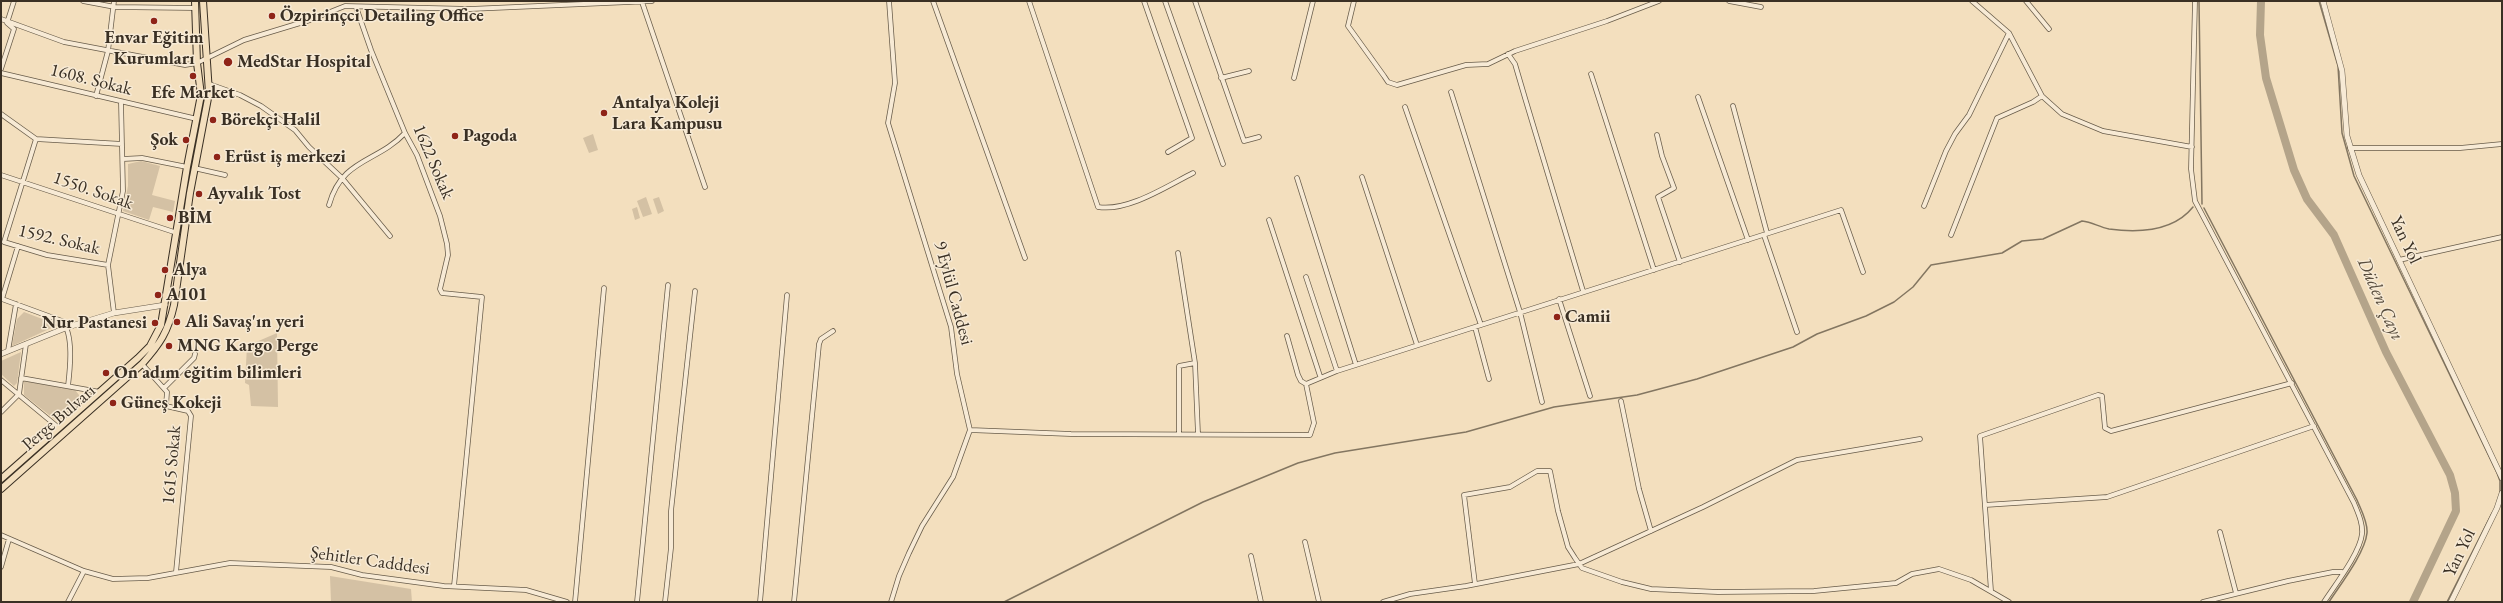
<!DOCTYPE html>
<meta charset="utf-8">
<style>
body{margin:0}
#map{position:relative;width:2503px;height:603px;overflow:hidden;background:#f3dfbe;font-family:"EB Garamond",serif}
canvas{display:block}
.frame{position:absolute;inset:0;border:2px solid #3a3024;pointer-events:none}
</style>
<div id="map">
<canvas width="2503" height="603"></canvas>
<div class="frame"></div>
</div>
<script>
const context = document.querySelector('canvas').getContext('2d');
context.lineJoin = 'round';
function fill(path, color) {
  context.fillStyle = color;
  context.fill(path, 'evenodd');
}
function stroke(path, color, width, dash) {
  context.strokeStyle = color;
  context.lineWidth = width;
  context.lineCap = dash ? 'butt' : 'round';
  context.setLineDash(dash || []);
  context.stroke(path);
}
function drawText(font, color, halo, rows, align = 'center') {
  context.font = font + ' "EB Garamond",serif';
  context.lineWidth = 3;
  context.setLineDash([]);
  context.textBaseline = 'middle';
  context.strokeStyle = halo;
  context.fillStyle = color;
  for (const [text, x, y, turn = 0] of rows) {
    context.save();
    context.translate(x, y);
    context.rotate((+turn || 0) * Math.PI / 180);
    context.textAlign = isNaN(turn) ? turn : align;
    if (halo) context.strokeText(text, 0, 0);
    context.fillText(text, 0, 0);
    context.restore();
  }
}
fill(new Path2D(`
 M593,134L598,150L589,153L583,138Z
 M141,161L160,166L152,195L175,201L173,212L153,207L149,220L123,211L128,186V164Z
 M646,197L652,214L643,217L637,201Z
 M659,197L664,211L658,214L653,199Z
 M637,207L640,218L635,220L632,209Z
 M24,312L58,325L12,346L17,319Z
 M277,333L278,407L251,406L249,385L245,383L247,346Z
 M21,352L17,383L14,386L1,374V361Z
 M24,381L75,390L83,400L58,422L24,395Z
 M330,576L411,589L412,602H331Z`), '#d4c1a4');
stroke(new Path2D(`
 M2199,1L2202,204
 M2319,1L2338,66L2342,133L2354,176L2497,473L2500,481V493
 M2204,208L2357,500C2361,510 2368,522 2367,533C2365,553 2340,585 2329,602
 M1004,602L1203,502L1298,463L1335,453L1466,432L1554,407L1637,395L1697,379L1793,347L1817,334L1866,316L1894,302L1913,287L1931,265L2002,253L2022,241L2043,239L2082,221C2092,222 2099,227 2109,229C2139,233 2173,232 2193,207
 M2447,602L2492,513`), '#837661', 1.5);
stroke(new Path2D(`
 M2261,1L2260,35L2266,78L2294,170L2307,199L2334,235L2386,352L2450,475L2455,493L2456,511L2413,602`), '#b4a48a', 8);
const minor = new Path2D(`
 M83,1L115,7L195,8
 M889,1L895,83L888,123L951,327L957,374L970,430L953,477L922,526L909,553L899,576L891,602
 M933,1L1025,258
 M1029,1L1098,207C1128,212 1167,186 1193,173
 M1144,1L1192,138L1168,152
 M1165,1L1223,164
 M1195,1L1244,141L1259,137
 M1354,1L1348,26L1384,76L1388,82L1397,85L1466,65L1488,64L1515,51L1607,21L1659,1
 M1729,1L1761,7
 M1972,1L2009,33L2042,96L2062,114L2103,131L2192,147
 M2026,1L2049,29
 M2195,1L2191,169L2195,201L2354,503C2358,513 2363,523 2362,534C2360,553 2335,585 2324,602
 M642,2L705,187
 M356,7L371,50L405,133L417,155L440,216L447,244L448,255L440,289L442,293L482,297L454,586
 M1,19L64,42L185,65L197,63L244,40L310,20L345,6L470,9L652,1
 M1508,54L1515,64L1525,98L1583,291
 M1,69L14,29L7,23L14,1
 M1,73L197,119
 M1591,74L1654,270
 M1221,78L1249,71
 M1294,78L1313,1
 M209,84L240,95L261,106L295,130L309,147L342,178L390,236
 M1451,92L1520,312L1542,402
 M96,96L108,51L114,1
 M1698,97L1748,240
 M1733,106L1767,233
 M1405,107L1481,325
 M1,114L36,139
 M1657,135L1662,156L1674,188L1658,197L1680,262
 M36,139L4,242L47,255L108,265
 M36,139L122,144
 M2350,148H2460L2502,144
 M123,159L142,158L187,167
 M194,168L225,175
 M1,175L177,233
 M1362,177L1417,345
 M1297,178L1356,365
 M329,205C342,158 377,163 405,133
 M1924,206L1946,151L1955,134L1969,115L2009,33
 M1269,220L1320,376
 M1764,235L1797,332
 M1951,235L1997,118L2033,102L2042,96
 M18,246L2,299L62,321C74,334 70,369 68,386
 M1178,253L1195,363L1198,434
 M2399,260L2502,237
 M1306,277L1337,371
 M1559,299L1590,396
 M114,313L108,265L123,191L121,102
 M1475,327L1489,379
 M8,351L16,304
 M142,364L167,392L166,406L188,411L191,416L176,572
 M21,378L100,392
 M1,380L59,428
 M1306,384L1337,371L1841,210L1863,272
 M164,388L194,358L195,354
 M1621,401L1639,489L1651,531
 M1,412L19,394L26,344
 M970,430L1071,434L1310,435L1314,423L1306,384L1301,381L1298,375L1287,336
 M1179,434V366L1195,363
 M1985,505L2107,497L2314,426
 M2220,532L2236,593
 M1,535L84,571L113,579L148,578L230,563L331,567L362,575L444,586L526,590L567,602
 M1305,542L1319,602
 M1251,556L1261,602
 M1,567L9,539
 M1475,584L1464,495L1510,487L1537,471H1550L1558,511L1568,547L1575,558L1582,568L1622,582L1651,589L1718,592L1814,591L1896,583L1912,574L1939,569L1971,580L2009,602
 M1991,591L1980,436L2098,395L2102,396L2105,428L2111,431L2292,383
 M68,602L84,571
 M575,602L604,288
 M637,602L668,285
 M665,602L671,548V511L695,291
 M760,602L787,295
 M794,602L819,344L821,339L833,331
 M1383,602L1410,594L1466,586L1579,564L1703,507L1797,460L1920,439
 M2203,602L2288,581L2333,572H2342`);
const tertiary = new Path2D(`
 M2323,1L2342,71L2347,136L2359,175L2502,478
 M1,354L68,327L114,313L165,305
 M2451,602L2497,508L2502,493`);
const primary = new Path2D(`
 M1,479L138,358L150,346L161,325L187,167L201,95L197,63L195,1
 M1,489L142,364C160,344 168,332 174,305L190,193L209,93L203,1`);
stroke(minor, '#685c4a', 5.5);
stroke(tertiary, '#685c4a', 6);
stroke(primary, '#3a3024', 8);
stroke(minor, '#f7ead5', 4);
stroke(tertiary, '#f7ead5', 5);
stroke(primary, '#f3dfbe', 6);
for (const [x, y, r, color] of [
 [272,16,4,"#8f2418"],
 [154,21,4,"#8f2418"],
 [228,62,5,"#8f2418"],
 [193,76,4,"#8f2418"],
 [604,113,4,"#8f2418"],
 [213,120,4,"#8f2418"],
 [455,136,4,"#8f2418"],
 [186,140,4,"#8f2418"],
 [217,157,4,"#8f2418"],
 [199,194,4,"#8f2418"],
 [170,218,4,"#8f2418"],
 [165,270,4,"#8f2418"],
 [158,295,4,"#8f2418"],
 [1557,317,4,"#8f2418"],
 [177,322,4,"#8f2418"],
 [155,323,4,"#8f2418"],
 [169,346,4,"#8f2418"],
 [106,373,4,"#8f2418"],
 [113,403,4,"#8f2418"]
]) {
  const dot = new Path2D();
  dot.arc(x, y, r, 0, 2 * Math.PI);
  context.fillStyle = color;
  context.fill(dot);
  stroke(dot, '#f7ead5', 1.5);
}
drawText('bold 18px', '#3a3024', '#f7ead5', [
 ["Özpirinçci Detailing Office",280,16],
 ["Envar Eğitim",154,38,"center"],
 ["Kurumları",154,59,"center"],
 ["MedStar Hospital",237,62],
 ["Efe Market",193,93,"center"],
 ["Antalya Koleji",612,103],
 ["Lara Kampusu",612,124],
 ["Börekçi Halil",221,120],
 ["Pagoda",463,136],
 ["Şok",178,140,"right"],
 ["Erüst iş merkezi",225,157],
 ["Ayvalık Tost",207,194],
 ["BİM",178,218],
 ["Alya",173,270],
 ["A101",166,295],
 ["Camii",1565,317],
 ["Ali Savaş'ın yeri",185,322],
 ["Nur Pastanesi",147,323,"right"],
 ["MNG Kargo Perge",177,346],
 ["On adım eğitim bilimleri",114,373],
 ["Güneş Kokeji",121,403]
], 'left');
drawText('18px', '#3a3024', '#f7ead5', [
 ["1608. Sokak",91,80,14],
 ["1622 Sokak",433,162,67],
 ["1550. Sokak",93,191,19],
 ["1592. Sokak",59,240,13],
 ["Yan Yol",2405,240,65],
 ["9 Eylül Caddesi",953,293,75],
 ["Perge Bulvarı",59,418,-41],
 ["1615 Sokak",172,465,-85],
 ["Yan Yol",2460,553,-64],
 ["Şehitler Cadddesi",370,561,8]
]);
drawText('italic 19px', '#584d3e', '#f7ead5', [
 ["Düden Çayı",2380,299,66]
]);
</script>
